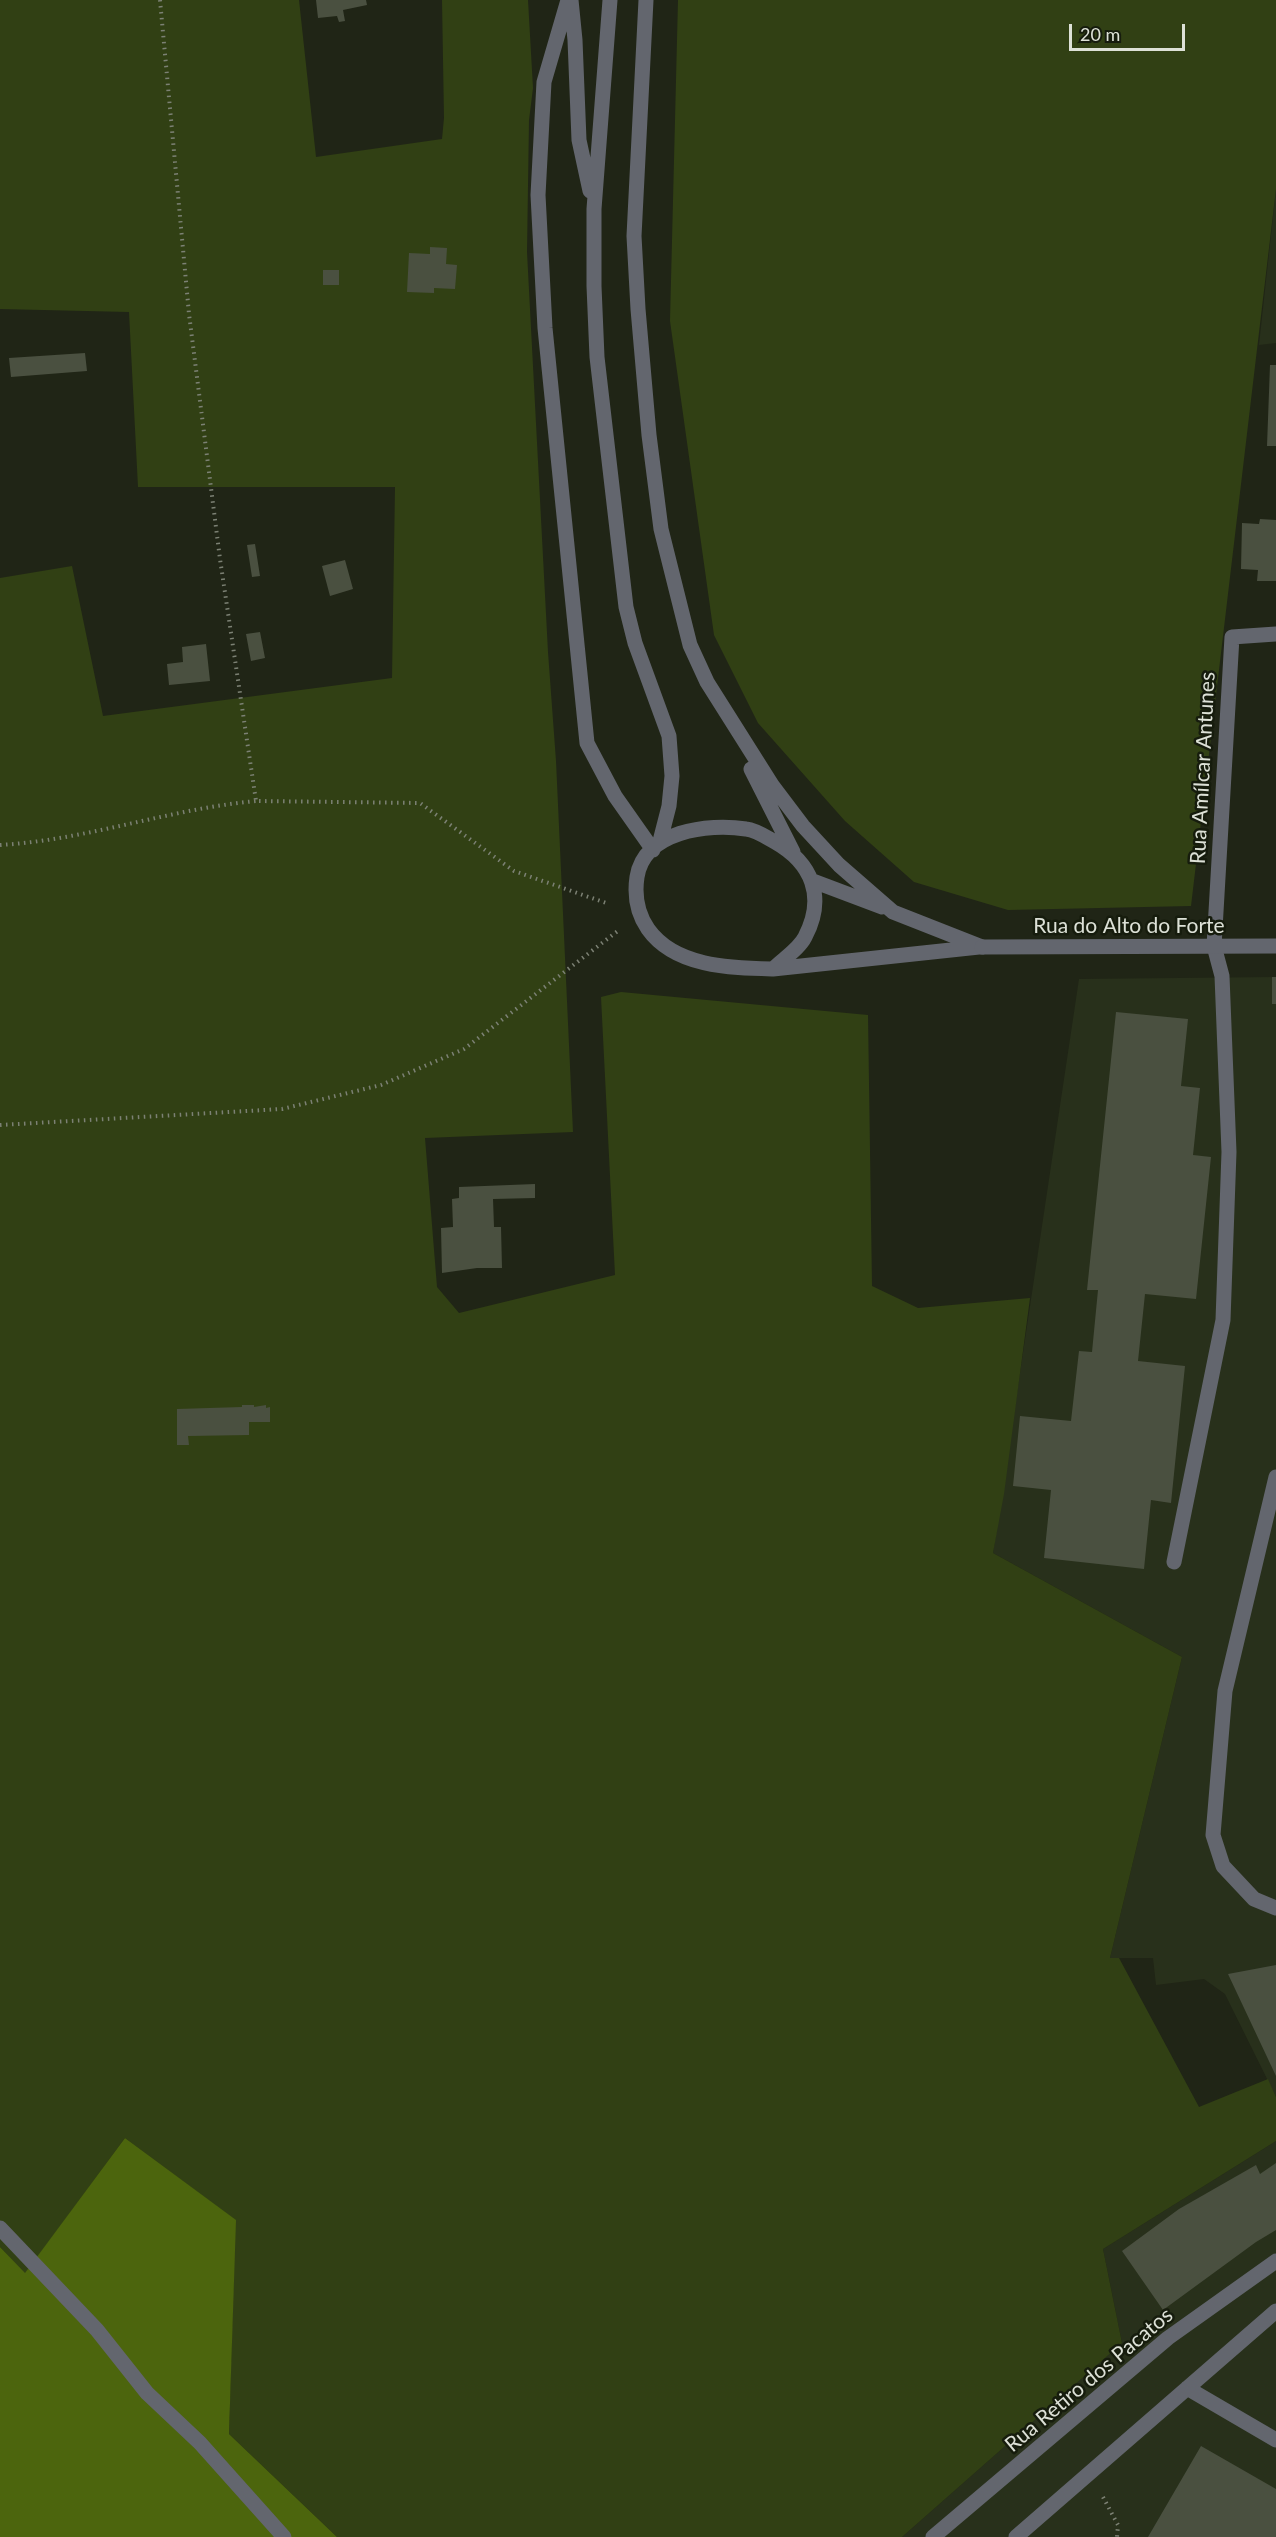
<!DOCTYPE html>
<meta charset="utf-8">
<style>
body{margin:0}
#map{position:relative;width:1276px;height:2537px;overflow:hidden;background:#202516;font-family:Lato,sans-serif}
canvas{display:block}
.scale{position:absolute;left:1069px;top:24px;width:116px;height:27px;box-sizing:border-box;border:3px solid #dde1d7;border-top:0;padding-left:8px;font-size:18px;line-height:21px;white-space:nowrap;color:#dde1d7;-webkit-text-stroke:4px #161c0d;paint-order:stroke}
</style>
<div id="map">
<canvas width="1276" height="2537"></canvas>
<div class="scale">20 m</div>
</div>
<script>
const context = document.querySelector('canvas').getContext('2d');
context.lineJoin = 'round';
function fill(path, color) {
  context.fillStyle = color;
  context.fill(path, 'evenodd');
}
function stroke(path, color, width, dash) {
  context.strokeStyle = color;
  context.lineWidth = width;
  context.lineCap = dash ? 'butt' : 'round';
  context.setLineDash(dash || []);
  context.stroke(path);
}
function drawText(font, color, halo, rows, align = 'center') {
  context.font = font + ' Lato,sans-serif';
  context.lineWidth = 5;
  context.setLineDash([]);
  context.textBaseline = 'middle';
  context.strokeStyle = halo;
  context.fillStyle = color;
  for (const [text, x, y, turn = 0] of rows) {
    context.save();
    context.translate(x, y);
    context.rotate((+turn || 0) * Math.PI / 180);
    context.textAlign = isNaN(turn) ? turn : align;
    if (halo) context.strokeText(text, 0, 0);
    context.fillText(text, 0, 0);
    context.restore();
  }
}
fill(new Path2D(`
 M1276,189V343L1259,345Z
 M1276,977V2097L1225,1994L1204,1979L1156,1985L1153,1958H1110L1182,1657L993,1553L1079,979Z
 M1276,2141V2537H902L1122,2343L1103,2249Z`), '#28301b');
fill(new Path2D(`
 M0,0H299L316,157L442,139L444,118L442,0H528L533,88L529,120L527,252L548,652L556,761L573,1132L425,1138L437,1287L459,1313L615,1275L601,997L621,992L868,1015L872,1286L918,1308L1030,1298L1004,1494L993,1553L1182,1657L1110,1958H1119L1199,2107L1268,2079L1276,2097V2141L1103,2249L1122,2343L902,2537H337L229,2434L235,2220L125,2138L25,2274L0,2247V578L72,566L103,716L392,678L395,487H138L129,312L0,309Z
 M678,0H1276V189L1191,906L1008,910L914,882L845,821L758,723L714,635L670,321Z`), '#314014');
fill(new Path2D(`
 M125,2138L236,2220L229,2434L337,2537H0V2247L25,2273Z`), '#4c650d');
fill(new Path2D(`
 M316,0H366L367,5L343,10L345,21L339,22L337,16L318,18Z
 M430,247L447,248L446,264L457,265L455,289L434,288V293L407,292L409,253L430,254Z
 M323,270H339V285H323Z
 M85,353L87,371L11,377L9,358Z
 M1270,365H1276V446H1267Z
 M1260,519L1276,520V581H1257L1258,570L1241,569L1242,523L1259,524Z
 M255,544L260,576L252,577L247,545Z
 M345,560L353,589L330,596L322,566Z
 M260,632L265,658L251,661L246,634Z
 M206,644L210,681L169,685L167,664L183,662L182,647Z
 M1272,977H1276V1004H1272Z
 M1116,1012L1188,1019L1181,1086L1200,1088L1193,1155L1211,1157L1196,1299L1145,1294L1138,1361L1185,1366L1171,1503L1151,1500L1144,1569L1044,1558L1051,1490L1013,1486L1020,1416L1071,1421L1079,1351L1092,1352L1098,1290H1087Z
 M535,1184V1198L493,1199L494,1227H501L502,1268H477L442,1273L441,1228L453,1227L452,1199L459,1198V1187Z
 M242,1405H254V1407L266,1405V1408L270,1407V1422H249V1435L188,1436L189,1445H177V1409L242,1407Z
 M1276,1965V2076L1228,1974Z
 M1276,2163V2230L1256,2242L1163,2310L1122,2251L1179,2209L1256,2165L1260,2174Z
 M1201,2446L1276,2489V2537H1148Z`), '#4a5040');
stroke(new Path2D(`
 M160,0L189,314L220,559L256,801L420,803L514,871L609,904
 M0,845C87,840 169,809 256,801
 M0,1125L282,1109L381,1085L464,1049L619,930
 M1103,2497L1118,2525L1117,2537`), '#7c8174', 4, [1.5, 4.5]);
stroke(new Path2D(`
 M568,0L544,82L538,195L545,328L587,743L615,796L653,850
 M571,0L575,40L579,140L590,191
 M610,0L594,209V286L597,357L626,607L635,643L669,736L672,776L669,806L660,841
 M646,0L634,236L638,309L649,435L661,529L690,645L707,682L772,785L803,826L839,865L893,912L982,947
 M751,769L793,852
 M813,881L882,907
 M773,969C783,959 799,949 805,937C826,897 812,863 775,842C766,837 756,830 746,829C708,823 644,831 637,877C634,897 637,913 648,929C675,967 730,968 773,969L979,947
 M1276,1477L1225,1691L1213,1835L1223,1866L1254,1899L1276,1908
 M1174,1562L1223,1320L1229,1152L1222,976L1214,946
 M1187,2388L1276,2440
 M1016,2537L1276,2311`), '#63666e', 15);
stroke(new Path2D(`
 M1214,946L1232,637L1276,634
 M982,947L1276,946
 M0,2228L97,2330L147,2393L200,2443L284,2537
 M933,2537L1168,2338L1276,2261`), '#63666e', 15);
drawText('21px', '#dde1d7', '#161c0d', [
 ["Rua Amílcar Antunes",1203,768,-87],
 ["Rua do Alto do Forte",1129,926],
 ["Rua Retiro dos Pacatos",1089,2380,-40]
]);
</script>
